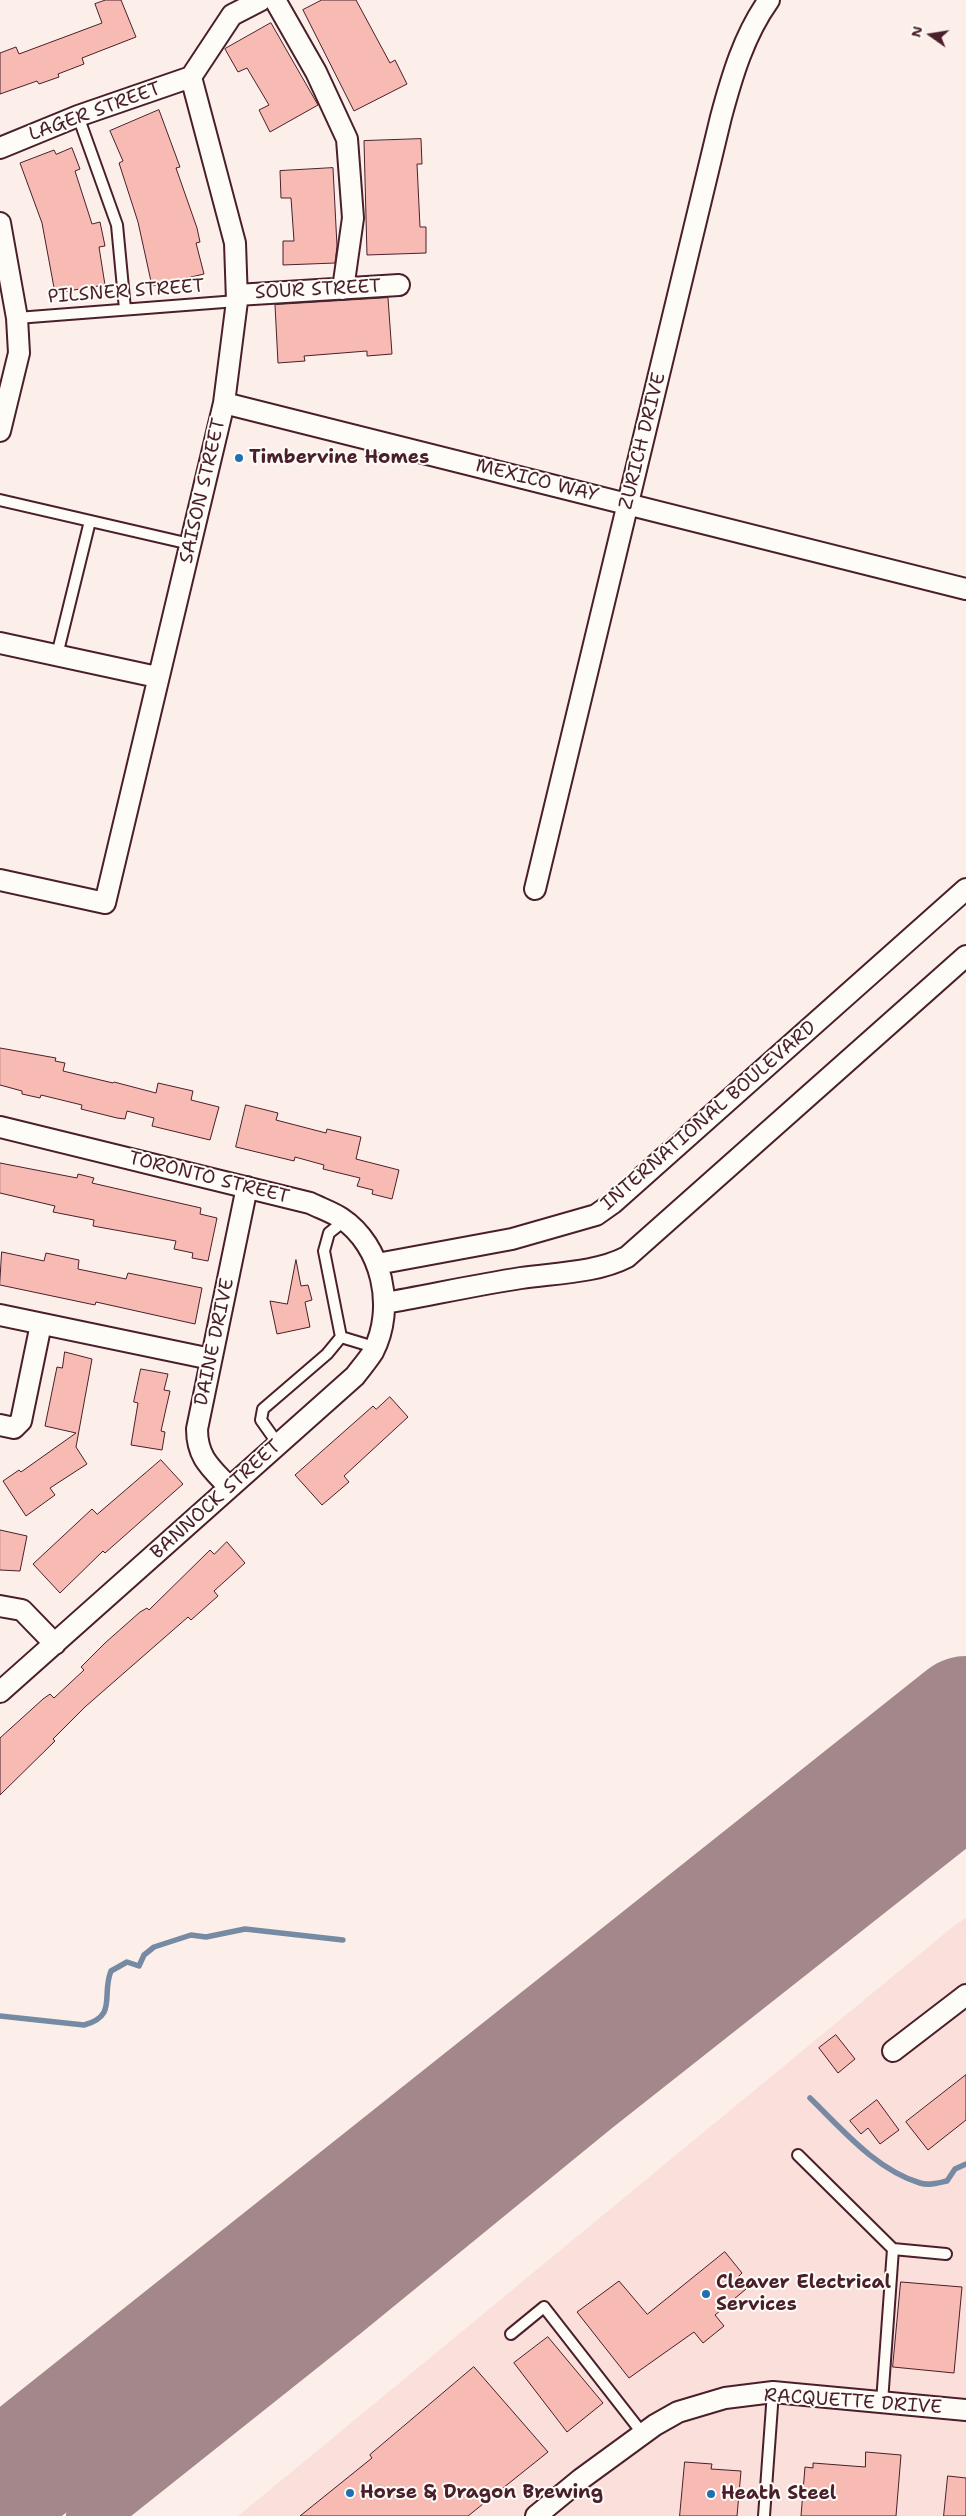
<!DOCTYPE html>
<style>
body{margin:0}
#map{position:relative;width:966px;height:2516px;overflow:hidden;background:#fcefea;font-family:"Shantell Sans",sans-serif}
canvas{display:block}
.north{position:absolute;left:906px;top:10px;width:50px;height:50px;-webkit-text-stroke:4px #fdfcf7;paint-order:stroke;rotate:283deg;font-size:14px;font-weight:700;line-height:20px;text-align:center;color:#4a1f2b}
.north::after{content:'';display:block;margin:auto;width:18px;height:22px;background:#4a1f2b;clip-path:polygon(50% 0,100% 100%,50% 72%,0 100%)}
</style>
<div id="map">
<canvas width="966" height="2516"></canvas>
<div class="north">N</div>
</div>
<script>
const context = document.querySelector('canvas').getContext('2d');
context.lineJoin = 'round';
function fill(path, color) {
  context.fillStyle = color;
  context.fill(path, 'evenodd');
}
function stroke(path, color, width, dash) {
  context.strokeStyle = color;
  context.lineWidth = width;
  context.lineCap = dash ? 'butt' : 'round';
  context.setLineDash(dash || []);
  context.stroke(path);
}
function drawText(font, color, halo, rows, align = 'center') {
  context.font = font + ' "Shantell Sans",sans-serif';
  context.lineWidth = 4;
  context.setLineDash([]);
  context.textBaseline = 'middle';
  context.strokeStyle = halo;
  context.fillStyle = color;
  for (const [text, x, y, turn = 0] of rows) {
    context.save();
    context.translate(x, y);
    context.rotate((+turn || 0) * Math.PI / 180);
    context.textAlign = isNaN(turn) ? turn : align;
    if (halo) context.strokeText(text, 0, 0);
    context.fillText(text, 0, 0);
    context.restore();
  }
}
fill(new Path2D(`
 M966,1918V2516H238L955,1925Z`), '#fadfda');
stroke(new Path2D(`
 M0,2016L84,2025C118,2016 101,1995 111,1971L127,1962L139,1966L144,1955L154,1947L191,1935L206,1937L245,1929L343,1940
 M810,2098C842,2129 875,2169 920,2183C929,2186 938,2183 947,2181L955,2169L966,2164`), '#778aa4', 5.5);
stroke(new Path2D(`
 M91,2516L345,2314L596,2109L966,1817`), '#a3878a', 50);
stroke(new Path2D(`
 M0,2486L966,1718`), '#a3878a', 124);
const building = new Path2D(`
 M106,0H121L136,37L82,58L84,64L58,74L59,77L39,84L37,81L0,94V53L16,47L19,54L102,23L95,4Z
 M322,0H356L390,63L395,60L407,84L354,111L303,10Z
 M271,23L318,105L270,132L259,110L269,105L247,68L238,72L225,49Z
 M159,110L180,167L176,168L197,228L200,242L196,243L204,274L152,286L138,222L119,163L123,161L110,131Z
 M421,139L422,164H417L420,227H426V253L367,255L364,141Z
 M72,148L80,169L75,171L92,224L100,222L105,246L99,247L105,285L55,293L42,223L20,163L54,150L56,154Z
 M333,168L337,246L335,263L283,265V241H294L291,198H281L280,171Z
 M388,298L392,354L367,356V351L304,356L305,361L278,363L275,305Z
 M0,1048L56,1058L55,1061L65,1063L63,1071L113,1083L114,1082L156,1093L158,1083L193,1091L191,1100L219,1107L210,1140L152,1126L154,1118L127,1111L125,1119L117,1118L81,1109L82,1105L41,1095L40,1098L22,1094V1091L0,1085Z
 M246,1105L278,1113L276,1120L326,1133L327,1129L361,1137L356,1159L399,1170L392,1199L372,1194L373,1190L357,1186L360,1178L323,1169L324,1165L295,1157L294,1161L236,1147Z
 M0,1163L77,1178L78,1174L94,1178L92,1183L201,1208L200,1214L217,1218L208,1261L192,1258L193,1253L174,1249L176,1241L93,1226L94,1220L53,1212L55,1206L0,1193Z
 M2,1252L44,1261L46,1253L79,1260L78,1269L126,1279L128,1273L202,1288L195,1324L96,1302L95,1305L0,1285Z
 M296,1260L301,1286L308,1285L312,1300L305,1302L310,1327L277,1334L270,1301L287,1304Z
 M65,1352L92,1359L76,1447L87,1464L50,1488L55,1495L26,1516L3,1481L19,1470L21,1472L76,1433L45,1426L57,1367L62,1368Z
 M141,1369L168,1374L164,1390L170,1391L161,1431L165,1432L162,1450L131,1445L138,1403L134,1402Z
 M390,1397L408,1417L344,1476L349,1482L322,1505L295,1475L373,1406L376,1409Z
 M161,1460L183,1484L105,1553L103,1551L60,1593L33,1564L92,1509L97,1514Z
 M0,1530L27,1536L20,1571L0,1570Z
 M227,1542L245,1563L214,1591L218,1596L191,1620L188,1617L85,1707L53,1739L55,1741L0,1795V1738L43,1699L50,1694L54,1698L84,1670L81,1667L105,1643L140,1612L147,1608L149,1610L210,1550L214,1554Z
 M836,2035L855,2059L838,2073L819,2048Z
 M966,2075V2120L928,2150L906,2122Z
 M877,2100L899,2130L880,2144L868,2128L861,2134L850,2121Z
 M725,2252L742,2273L736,2279L746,2289L715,2315L724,2326L703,2343L694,2332L629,2378L577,2312L619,2281L647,2314Z
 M901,2282L962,2287L954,2373L893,2367Z
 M548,2337L603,2403L567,2432L514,2363Z
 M474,2367L548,2452L468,2516H300L372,2458L370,2455Z
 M866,2452L901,2455L896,2516H801L805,2467L813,2468V2463L865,2467Z
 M685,2462L712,2464L711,2469L741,2471L737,2516H680Z
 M948,2476L966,2478V2516H944Z`);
fill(building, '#f7bbb4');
stroke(building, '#4a1f2b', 1);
const lane = new Path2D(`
 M78,116L117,225L125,309
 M17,318L237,301
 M0,500L190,544
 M57,655L90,521
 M341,1337L374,1347
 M278,1444L261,1420L263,1409L327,1354L341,1337L324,1251L329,1233L344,1221
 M798,2155L893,2249L882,2402
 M893,2249L946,2254
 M511,2334L544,2307L643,2434
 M764,2516L773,2392`);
const street = new Path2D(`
 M275,0L316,72L347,139L353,218L343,289
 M191,77L232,15L261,0
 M0,148L78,116L191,77
 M0,223L17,318L19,353L0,431
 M237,295L399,285
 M224,403L966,589
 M0,643L157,677
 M0,880L105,903L224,403L237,301L235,243L191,77
 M535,889L721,117C732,76 744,35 769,0
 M0,1127L310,1203C320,1208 332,1212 341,1218C382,1245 396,1308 373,1352C368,1360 361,1368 355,1376L0,1692
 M377,1264L512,1239L596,1215L613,1203L966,889
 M385,1303C430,1295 476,1285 521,1278C555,1273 596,1273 627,1257L966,956
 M0,1315L211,1359
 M0,1425L14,1428L21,1421L41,1324
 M229,1487C210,1467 197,1457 197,1429L247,1187
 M0,1606L22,1610L55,1644
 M893,2051L966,1995
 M536,2516L581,2479L655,2425L678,2412L725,2398L773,2392L966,2410`);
stroke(lane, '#4a1f2b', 14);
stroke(street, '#4a1f2b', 24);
stroke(lane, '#fdfcf7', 10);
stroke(street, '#fdfcf7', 20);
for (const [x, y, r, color] of [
 [239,458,5,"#1f6fb2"],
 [706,2294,5,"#1f6fb2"],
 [350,2493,5,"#1f6fb2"],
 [711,2494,5,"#1f6fb2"]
]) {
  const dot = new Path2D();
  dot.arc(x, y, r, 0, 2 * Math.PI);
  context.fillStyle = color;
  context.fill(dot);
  stroke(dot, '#fdfcf7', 2);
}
drawText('19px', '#4a1f2b', '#fdfcf7', [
 ["LAGER STREET",95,112,-20],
 ["SOUR STREET",318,290,-3],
 ["PILSNER STREET",126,292,-4],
 ["ZURICH DRIVE",643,441,-76],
 ["MEXICO WAY",537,481,14],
 ["SAISON STREET",203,491,-77],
 ["INTERNATIONAL BOULEVARD",709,1116,-41],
 ["TORONTO STREET",209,1178,14],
 ["DAINE DRIVE",215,1342,-78],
 ["BANNOCK STREET",216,1500,-42],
 ["RACQUETTE DRIVE",853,2402,4]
]);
drawText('bold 19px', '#4a1f2b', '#fdfcf7', [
 ["Timbervine Homes",249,458],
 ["Cleaver Electrical",716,2283],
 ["Services",716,2305],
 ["Horse & Dragon Brewing",360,2493],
 ["Heath Steel",721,2494]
], 'left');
</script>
